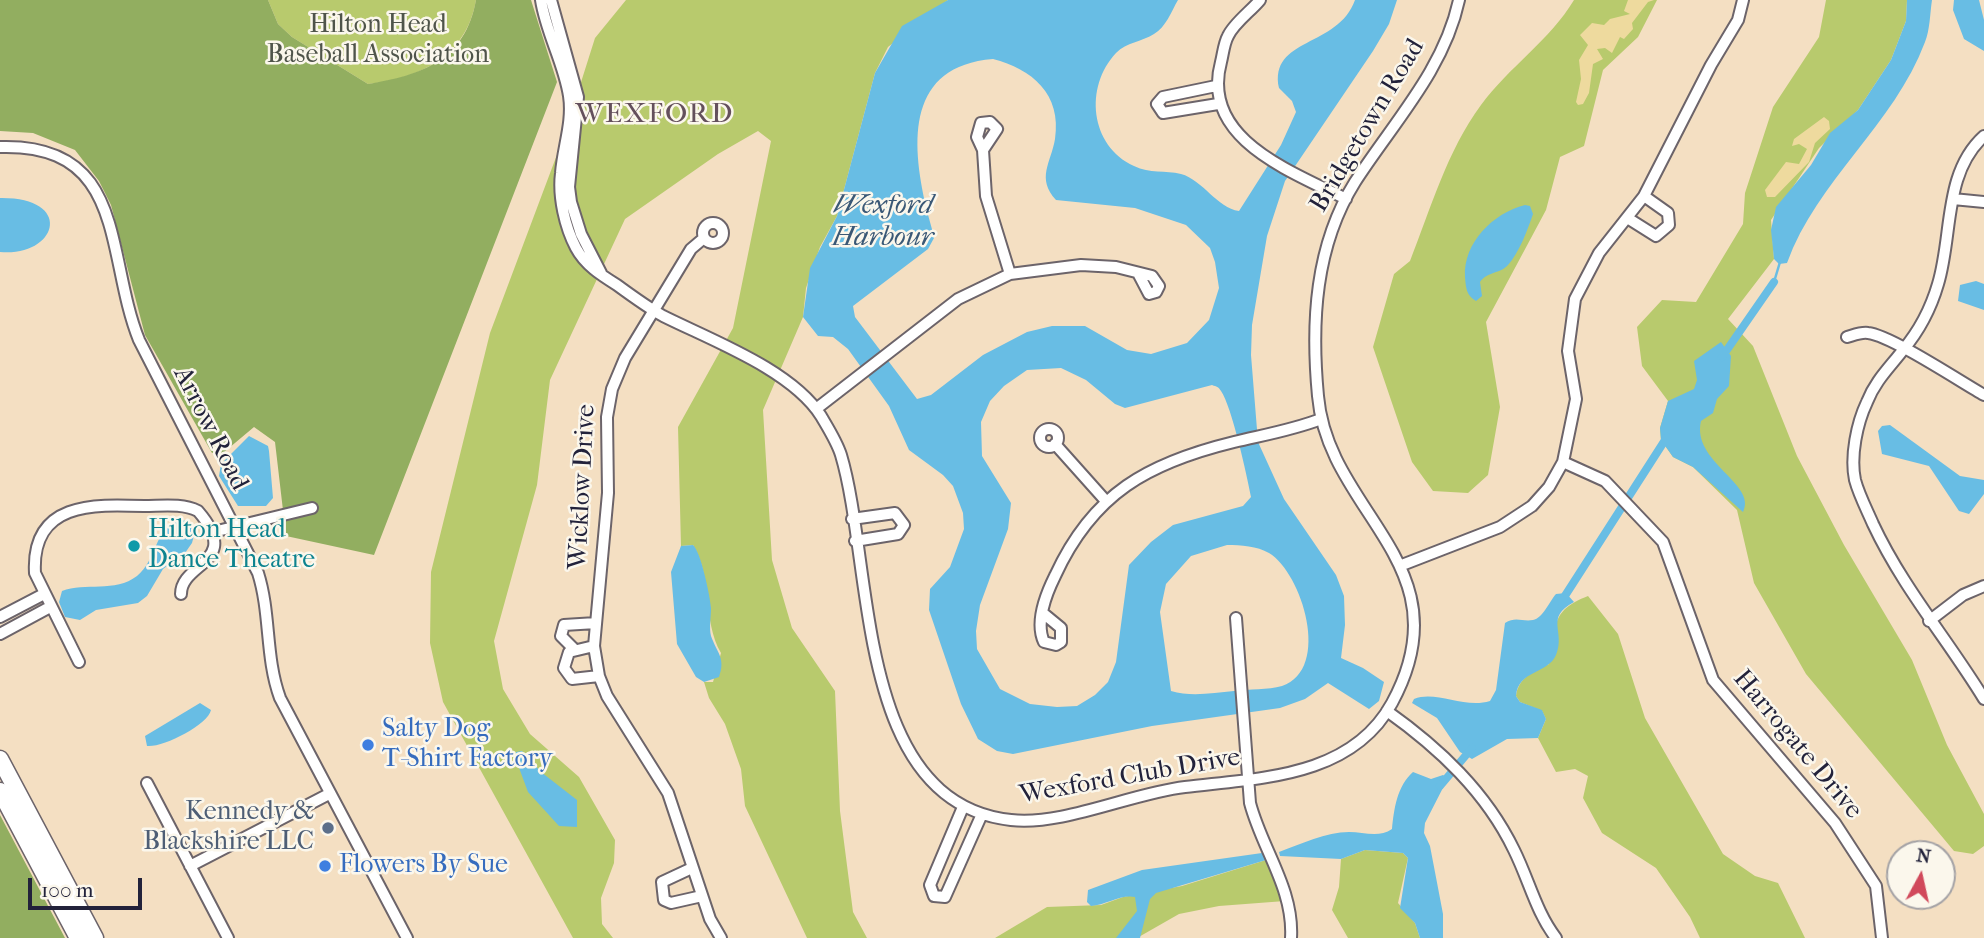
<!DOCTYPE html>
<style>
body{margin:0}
#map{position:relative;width:1984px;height:938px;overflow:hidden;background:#f4dfc2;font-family:"IM FELL French Canon",serif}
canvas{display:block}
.north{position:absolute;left:1886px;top:840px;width:70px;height:70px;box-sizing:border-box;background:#fbf7ec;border:2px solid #a4a2a5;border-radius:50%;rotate:8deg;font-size:19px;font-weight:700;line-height:28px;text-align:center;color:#22223b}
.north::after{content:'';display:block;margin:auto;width:24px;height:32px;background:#d1495b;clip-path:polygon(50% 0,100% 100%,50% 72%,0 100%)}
.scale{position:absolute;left:28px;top:878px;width:114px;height:32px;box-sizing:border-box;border:4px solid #22223b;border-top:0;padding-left:9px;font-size:21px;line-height:24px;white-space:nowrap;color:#22223b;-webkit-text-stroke:5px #fbf7ec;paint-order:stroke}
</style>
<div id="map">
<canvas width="1984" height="938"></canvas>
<div class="north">N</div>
<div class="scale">100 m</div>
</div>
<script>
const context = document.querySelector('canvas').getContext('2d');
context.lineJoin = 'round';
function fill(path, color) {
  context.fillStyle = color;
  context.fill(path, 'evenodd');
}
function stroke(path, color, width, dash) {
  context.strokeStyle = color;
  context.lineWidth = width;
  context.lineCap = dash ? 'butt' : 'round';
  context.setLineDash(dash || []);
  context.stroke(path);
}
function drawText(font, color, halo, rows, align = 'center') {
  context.font = font + ' "IM FELL French Canon",serif';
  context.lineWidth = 5;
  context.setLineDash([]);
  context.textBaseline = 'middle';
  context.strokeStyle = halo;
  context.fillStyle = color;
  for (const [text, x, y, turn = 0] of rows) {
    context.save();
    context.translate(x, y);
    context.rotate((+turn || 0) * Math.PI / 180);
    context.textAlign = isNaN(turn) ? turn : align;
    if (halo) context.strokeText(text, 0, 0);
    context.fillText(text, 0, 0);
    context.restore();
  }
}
fill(new Path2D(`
 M268,0H476C466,57 420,78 368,84L292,37L278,24Z
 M626,0H948L888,47L875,73L837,216L820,247L806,288L803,317L763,410L772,560L792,628L835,691L840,811L853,912L867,938H807L745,806L741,769L725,724L709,698L704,682H713L721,653C702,620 713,578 693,545L681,546L678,427L733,328L771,141L758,131L718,154L625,219L550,380L537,485L494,641L503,689L530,734L579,777L615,840L614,863L601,898L602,924L613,938H573L443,702L430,643L431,572L490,333L564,136L595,38Z
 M1574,0H1657L1638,37L1603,70L1584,146L1560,157L1546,210L1486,322L1500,407L1488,475L1468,493L1433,491L1412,462L1373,347L1394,274L1410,261C1431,208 1447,151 1481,105C1509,67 1550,40 1574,0Z
 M1826,0H1907L1906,21L1891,60L1858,110L1819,148L1771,220L1774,259L1728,319L1753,346L1797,456L1844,545L1912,660L1947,745L1984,814V846L1973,854L1954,851L1806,674L1754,583L1737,510L1693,467L1673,457L1661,440L1660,428L1668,401L1642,366L1637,327L1662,300L1696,302L1743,224L1745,193L1773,107L1819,37Z
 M1588,596L1618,634L1645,718L1723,854L1755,876L1778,883L1805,938H1700L1690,917L1656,868L1602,833L1583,798L1588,776L1575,769L1556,772L1538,738L1546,719L1542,711L1520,702L1516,696C1518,678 1534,670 1549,664C1557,627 1549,611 1588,596Z
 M1365,850L1403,853L1408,858L1398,903L1415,923L1420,938H1348L1332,910L1339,887L1341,859Z
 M1266,860L1285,901L1219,906L1179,914L1137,938H995L1047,907L1101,905L1123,897L1182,886Z`), '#b8ca6d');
fill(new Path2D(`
 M0,0H268L278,24L292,37L368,84C421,75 465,61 476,0H531L557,82L374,555L286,536L275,442L254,427L223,453H212L145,335L111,205L99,181L75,150L33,133L0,131Z
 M0,815L65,938H0Z`), '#92ae60');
fill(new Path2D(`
 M1628,0H1654L1648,2L1632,23L1633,29L1624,39L1620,37L1612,53L1605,48L1597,49L1603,59L1593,64L1589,93L1583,104L1578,105L1576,102L1581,79L1579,60L1588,45L1580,35L1592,23L1604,25L1610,19L1630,14L1624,11Z
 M1824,117L1829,121L1830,129L1815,143L1809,162L1775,197H1767L1765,190L1786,162L1799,164L1807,149L1799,144L1792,146L1794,139Z`), '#eeda9e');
fill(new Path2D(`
 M948,0H1178C1171,12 1166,27 1154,34C1141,42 1127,42 1116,53C1084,87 1090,146 1134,166C1150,174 1165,170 1181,174C1203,180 1217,208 1239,211L1281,145L1296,112L1292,101L1279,88C1269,37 1338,48 1355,0H1397L1389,24L1373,51L1285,181L1267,236L1252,325L1251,355L1258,442L1284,499L1336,575L1344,596L1345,625L1341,658L1363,668L1384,682L1379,701L1369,709L1328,683L1305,699L1280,708L1152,726L1013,754L997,751L978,739L961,704L929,610L930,589L950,567L964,529L963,513L953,486L943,475L909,450L889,406L848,349L833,337L818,336L803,317L810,268L837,216L875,73L902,26ZM993,59C1032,69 1062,94 1055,139C1051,163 1036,178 1056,200L1135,208L1186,225L1210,248L1215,262L1219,288L1209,320L1187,343L1151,354L1127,350L1085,326H1052L1027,332L983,355L931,395L917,399L855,317L853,306L928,249L934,238C932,227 928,217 926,206C911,141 907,66 993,59ZM1061,368L1086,380L1115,404L1125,408L1212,385C1217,387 1218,386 1221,391C1232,407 1247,476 1251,497L1243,506L1173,525L1151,542L1129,565L1116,662L1108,682L1095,695L1077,706L1057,707L1030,704L1000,689L977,649L976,631L980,605L1008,529L1011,503L982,456L981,422L990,401L1004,386L1027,370ZM1227,545C1241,545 1257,546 1269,553C1302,573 1332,669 1282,686C1268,690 1249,689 1234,691C1213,693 1191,697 1171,691L1160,612L1166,584L1191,556Z
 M1907,0H1932C1930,13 1930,30 1925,42C1894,125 1817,180 1787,263L1779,264L1774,259L1771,230L1776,207L1811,165L1830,133L1858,110L1891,60L1906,21Z
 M1954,0H1979L1984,20V51L1964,39L1953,10Z
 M0,198C75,197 58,257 0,252Z
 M1525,205L1530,206L1533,214C1528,229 1519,253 1508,265C1500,274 1488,271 1480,282L1482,296L1476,301C1466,295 1466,288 1465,277C1463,243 1493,213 1525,205Z
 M1976,281L1984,284V310L1958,301L1960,285Z
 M1721,342L1731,356L1729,386L1717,399L1713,413L1701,421C1691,462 1758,484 1743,512L1693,467L1673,457L1661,440L1660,428L1668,401L1694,389L1697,380L1694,361Z
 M1890,425L1960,476L1984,480V494L1969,514L1959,511L1929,466L1882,454L1878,431L1882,426Z
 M249,436L268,446L269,451L273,498L266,506H238L219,476L221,464Z
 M179,520L189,521L196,528L192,543L185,553L163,569L147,596L138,603L96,610L80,620L65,617L59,602L62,591C85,582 115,593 137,576C157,560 154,529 179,520Z
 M693,545C701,552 710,596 711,608C711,617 709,628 711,636C717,653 726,658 719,677L704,682L696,677L677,644L671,572L681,546Z
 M1566,593L1574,602C1544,618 1566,631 1556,655C1548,674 1518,670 1516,696L1520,702L1542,710L1546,719L1538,738L1507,739L1472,759L1460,752L1437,718L1412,703L1414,699C1436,690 1464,709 1490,701L1496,690L1505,623C1516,616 1522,622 1533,620C1543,618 1549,602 1556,594Z
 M200,703L211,710C208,725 162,748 147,746L145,736Z
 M522,751L541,772L577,800V827L559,826L528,792L515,757L516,752Z
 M1413,772L1431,779L1443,775L1448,778L1425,823L1424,833L1430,846L1443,914V938H1420L1415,923L1400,908L1408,858L1403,853L1365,850L1341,859L1280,856L1279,852C1301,844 1326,832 1349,832C1364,832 1379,838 1392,829C1394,809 1397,786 1413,772Z
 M1262,853L1266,860L1156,893L1150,899L1140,938H1116L1137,911L1135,897C1121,894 1106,905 1091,906L1087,902L1088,890L1142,870Z`), '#68bde4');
stroke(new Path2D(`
 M1774,282L1780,262`), '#68bde4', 2.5);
stroke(new Path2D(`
 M1722,357L1774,282
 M1561,602L1667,437
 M1440,786L1472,748`), '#68bde4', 8);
const minor = new Path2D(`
 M541,0C546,33 564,63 569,96C573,122 563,147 561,173C558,197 565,227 576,248C585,265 601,275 617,285C632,296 647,307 663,316C711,340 792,370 821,416C828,428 837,442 841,455C874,565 854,803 1011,820C1063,826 1132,793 1185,787C1259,778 1351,778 1392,703C1467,565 1328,514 1318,396C1311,322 1315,246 1355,182C1393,123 1444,70 1459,0
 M551,0L578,97L569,187L571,202L581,234L601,273
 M1260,0C1251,11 1234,23 1228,36C1224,43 1223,54 1221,62C1200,139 1291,171 1346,199
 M1216,86L1163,97L1157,104L1163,113L1218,104
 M1984,136C1943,173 1953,235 1938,284C1931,308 1919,331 1903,350C1890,367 1875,381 1867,402C1857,423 1850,456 1855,480C1859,495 1867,510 1873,524C1903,588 1948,640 1984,699
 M0,147C128,143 105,256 139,340L258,573C271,614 265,657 280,698L407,938
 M983,150L997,129L990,122L981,123L977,137L983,150L986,196L1010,274
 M1953,199L1984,202
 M1629,219L1656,236L1669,225L1668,213L1644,196
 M703 233a10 10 0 1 1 20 0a10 10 0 1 1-20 0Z
 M704,238L691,249L625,358L612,389L607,417L608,493L594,646L599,676L607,696L668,793L710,919L721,938
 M1847,337C1854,335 1861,332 1868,333C1890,335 1961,382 1984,395
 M816,409L958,299L1010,274L1081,265L1116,267L1152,276L1159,286L1156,292L1149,294L1139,275
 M1040 438a9 9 0 1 1 18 0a9 9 0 1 1-18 0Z
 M1055,444L1105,500
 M1563,462L1605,481L1663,542L1713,680L1835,823L1876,886L1882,938
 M852,519L895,513L904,525L898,534L855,541
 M213,532L312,508
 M1402,565L1500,527L1532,506L1549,487L1563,462L1576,399L1568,351L1575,299L1599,253L1644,196L1711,65L1738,20L1743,0
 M1044,614L1061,628V642L1056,645L1044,642C1035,623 1046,594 1055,576C1093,493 1148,463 1234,442C1263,435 1293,430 1321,419
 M0,617L44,594
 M1236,618L1250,803C1262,849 1294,889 1291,938
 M1929,621L1963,595L1984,586
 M0,634L50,607
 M594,646L569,652L564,668L572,679L599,676
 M575,650L561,636L564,625L596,623
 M79,662L35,573C31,502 93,504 144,506C162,506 182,503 198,511C243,563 181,562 181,594
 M1387,711C1439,748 1486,792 1514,850C1529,880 1536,912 1556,938
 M147,783L228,938
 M963,807L930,885L934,896L945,897L982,814
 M190,866L329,794
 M692,868L662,882L664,900L671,903L702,896`);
const highway = new Path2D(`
 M0,759L95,938
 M0,791L78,938`);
stroke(minor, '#6c646a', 14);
stroke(highway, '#6c646a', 19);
stroke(minor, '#fff', 10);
stroke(highway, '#fff', 16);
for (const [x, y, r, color] of [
 [134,546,7,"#0f9aa8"],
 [368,745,7,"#3f7fe0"],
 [328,828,7,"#5c6f8a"],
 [325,866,7,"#3f7fe0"]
]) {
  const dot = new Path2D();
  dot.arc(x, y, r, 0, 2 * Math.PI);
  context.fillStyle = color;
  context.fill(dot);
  stroke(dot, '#fbf7ec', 2.5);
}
drawText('26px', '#4f544a', '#fbf7ec', [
 ["Hilton Head",378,26],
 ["Baseball Association",378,56]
]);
drawText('26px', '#22223b', '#fbf7ec', [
 ["Bridgetown Road",1368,126,-59],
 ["Arrow Road",210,429,63],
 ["Wicklow Drive",583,487,-87],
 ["Harrogate Drive",1797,745,50],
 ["Wexford Club Drive",1130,777,-10]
]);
drawText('26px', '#0d838f', '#fbf7ec', [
 ["Hilton Head",148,531],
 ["Dance Theatre",148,561]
], 'left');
drawText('26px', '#366cbe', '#fbf7ec', [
 ["Salty Dog",382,730],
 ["T-Shirt Factory",382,760],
 ["Flowers By Sue",339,866]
], 'left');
drawText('26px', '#4e5e75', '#fbf7ec', [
 ["Kennedy &",314,813],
 ["Blackshire LLC",314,843]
], 'right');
context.letterSpacing = '2px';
drawText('28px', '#64505c', '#fbf7ec', [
 ["WEXFORD",655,115]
]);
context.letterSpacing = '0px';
drawText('italic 28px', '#3a5876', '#fbf7ec', [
 ["Wexford",883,206],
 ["Harbour",883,238]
]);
</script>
